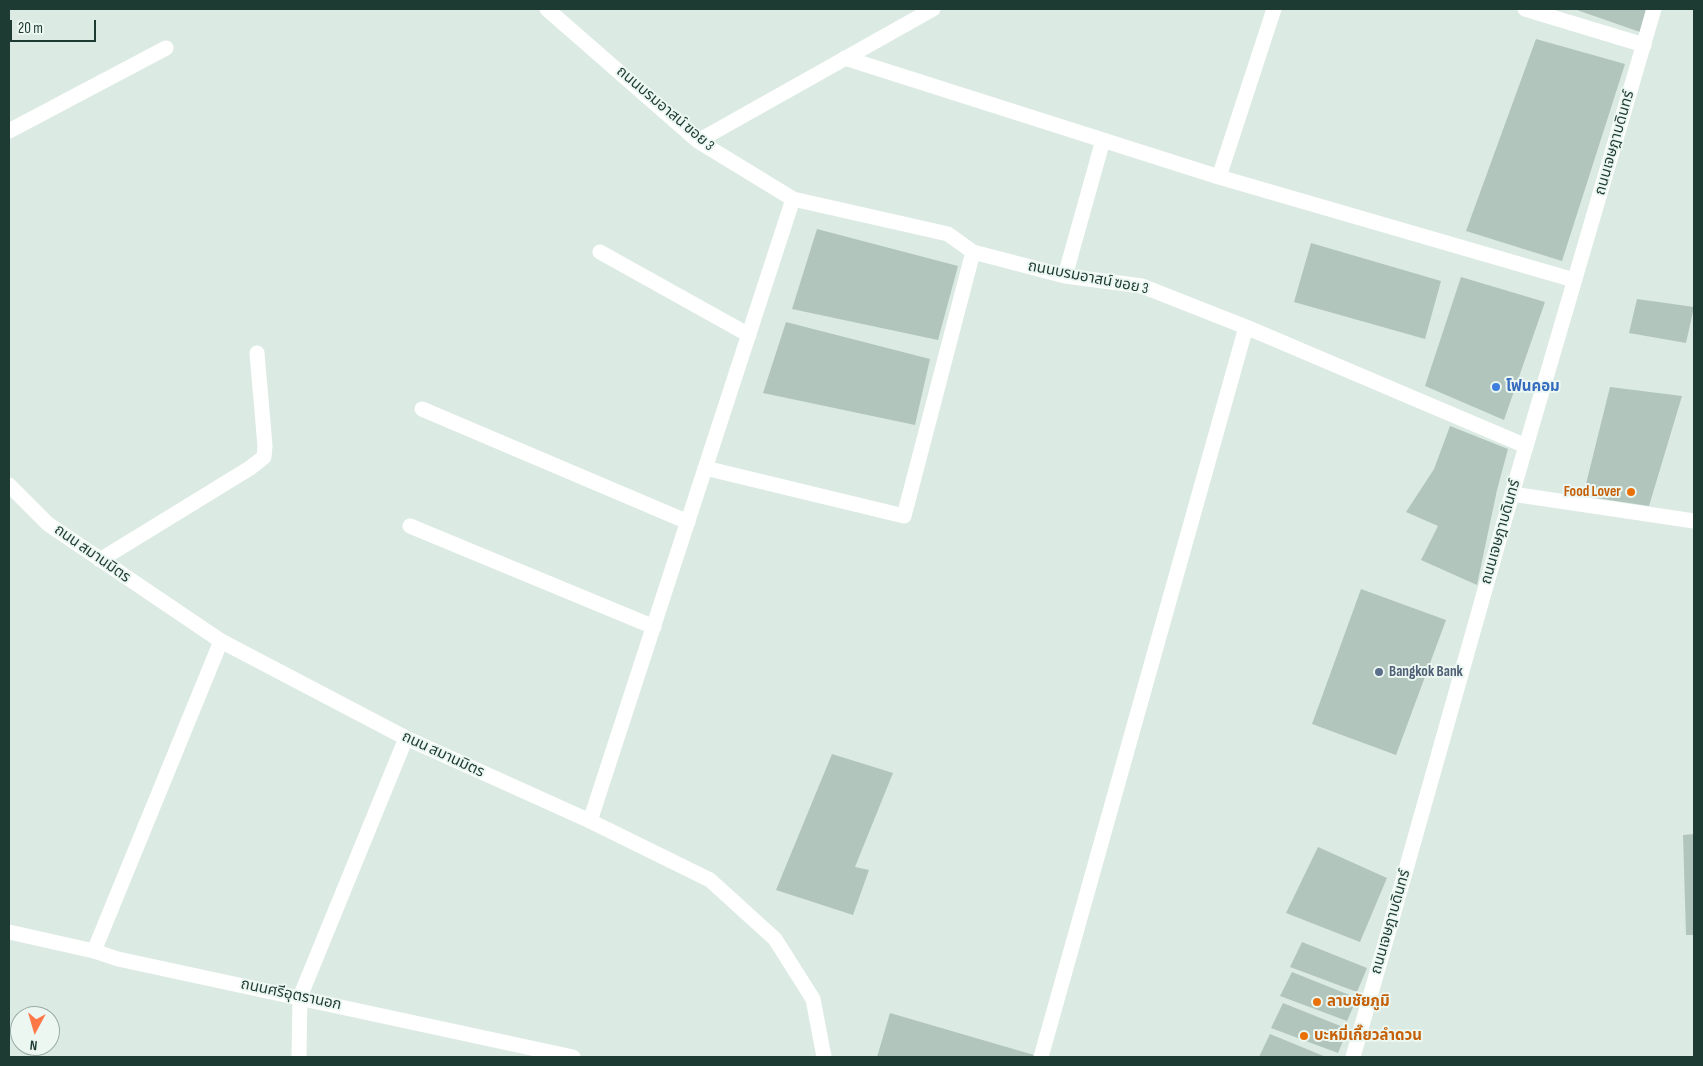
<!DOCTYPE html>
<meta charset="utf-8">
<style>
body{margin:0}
#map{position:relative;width:1703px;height:1066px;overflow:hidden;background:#dceae4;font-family:"Sofia Sans Condensed",sans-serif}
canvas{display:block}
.frame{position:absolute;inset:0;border:10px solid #1d3a33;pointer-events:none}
.north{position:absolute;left:10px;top:1006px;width:50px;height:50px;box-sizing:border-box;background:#ecf7f2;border:1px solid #99aba6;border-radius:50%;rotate:186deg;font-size:14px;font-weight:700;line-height:20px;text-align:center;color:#1d3a33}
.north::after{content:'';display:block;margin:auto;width:18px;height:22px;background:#fd7747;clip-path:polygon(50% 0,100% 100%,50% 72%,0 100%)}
.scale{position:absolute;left:10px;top:20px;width:86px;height:22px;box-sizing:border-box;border:2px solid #1d3a33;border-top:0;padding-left:6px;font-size:15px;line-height:18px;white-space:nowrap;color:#1d3a33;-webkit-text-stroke:4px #ecf7f2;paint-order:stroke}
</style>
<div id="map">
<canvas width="1703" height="1066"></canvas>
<div class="frame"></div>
<div class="north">N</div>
<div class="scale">20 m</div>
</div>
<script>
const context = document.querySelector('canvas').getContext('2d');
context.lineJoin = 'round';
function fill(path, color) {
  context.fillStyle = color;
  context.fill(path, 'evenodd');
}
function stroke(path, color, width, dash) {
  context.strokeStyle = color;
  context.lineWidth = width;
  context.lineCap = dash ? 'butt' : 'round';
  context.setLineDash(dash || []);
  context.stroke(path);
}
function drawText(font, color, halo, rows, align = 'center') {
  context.font = font + ' "Sofia Sans Condensed","Noto Sans Thai",sans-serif';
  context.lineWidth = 4;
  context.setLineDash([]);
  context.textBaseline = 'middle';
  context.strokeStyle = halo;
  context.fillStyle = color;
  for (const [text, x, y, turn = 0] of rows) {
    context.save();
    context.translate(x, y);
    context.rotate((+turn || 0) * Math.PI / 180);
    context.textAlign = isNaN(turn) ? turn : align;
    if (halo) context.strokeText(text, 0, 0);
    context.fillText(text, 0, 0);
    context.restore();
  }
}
fill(new Path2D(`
 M1574,9H1646L1640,32Z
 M1536,39L1625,64L1562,261L1466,231Z
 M817,229L958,266L938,340L792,309Z
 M1311,243L1441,281L1425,339L1294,302Z
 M1461,277L1545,302L1504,420L1425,386Z
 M1637,299L1694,307L1686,343L1629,333Z
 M786,322L930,359L915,425L763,393Z
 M1610,387L1682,396L1649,506L1583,496Z
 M1450,426L1508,449L1497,490L1477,585L1421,560L1438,526L1406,512L1434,469Z
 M1361,589L1446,620L1396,755L1312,724Z
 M832,754L893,773L855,867L869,870L853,915L776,890Z
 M1694,834V935H1686L1683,835Z
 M1318,847L1387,878L1360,942L1286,913Z
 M1302,942L1367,968L1357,992L1290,967Z
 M1292,972L1357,998L1347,1021L1280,996Z
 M1283,1003L1348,1029L1338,1053L1271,1028Z
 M890,1013L1034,1055L1033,1057H877Z
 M1270,1034L1326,1057H1259Z`), '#b1c5bd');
stroke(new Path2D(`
 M547,9L698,141L793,199L948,234L973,252L1065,276L1142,286L1246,327L1526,446
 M1525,9L1644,45
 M845,58L1219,177L1574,280
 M9,131L166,48
 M698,141L933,9
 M1219,177L1274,9
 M600,252L749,335
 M1065,276L1103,140
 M422,409L688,522
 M705,468L904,516L973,252
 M9,485L48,524L221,641L406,738L590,821L710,880L775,939L813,999L824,1057
 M1512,494L1694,521
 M410,526L654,627
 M100,560L250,468L264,457L265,446L257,353
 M590,821L793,199
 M94,951L221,641
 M299,1057L300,997L406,738
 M1041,1057L1246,327`), '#fff', 15);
stroke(new Path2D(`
 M9,932L94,951L118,959L573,1057
 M1353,1057L1512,494L1654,9`), '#fff', 15);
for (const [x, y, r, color] of [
 [1496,387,5,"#3f7fe0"],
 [1631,492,5,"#e8710a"],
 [1379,672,5,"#5c6f8a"],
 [1317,1002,5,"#e8710a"],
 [1304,1036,5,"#e8710a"]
]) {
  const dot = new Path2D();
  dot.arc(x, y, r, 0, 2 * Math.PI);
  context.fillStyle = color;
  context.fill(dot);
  stroke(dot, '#ecf7f2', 2);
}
drawText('15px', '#1d3a33', '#ecf7f2', [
 ["ถนนบรมอาสน์ ฃอย 3",665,109,40],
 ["ถนนเจษฎาบดินทร์",1615,143,-74],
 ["ถนนบรมอาสน์ ฃอย 3",1088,278,11],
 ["ถนนเจษฎาบดินทร์",1501,532,-74],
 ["ถนน สมานมิตร",92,554,35],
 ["ถนน สมานมิตร",443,755,25],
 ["ถนนเจษฎาบดินทร์",1391,922,-74],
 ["ถนนศรีอุตรานอก",291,995,12]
]);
drawText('bold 15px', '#366cbe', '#ecf7f2', [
 ["โฟนคอม",1506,387]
], 'left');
drawText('bold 15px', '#c56008', '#ecf7f2', [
 ["Food Lover",1621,492,"right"],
 ["ลาบชัยภูมิ",1327,1002],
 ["บะหมี่เกี๊ยวลำดวน",1314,1036]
], 'left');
drawText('bold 15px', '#4e5e75', '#ecf7f2', [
 ["Bangkok Bank",1389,672]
], 'left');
</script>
